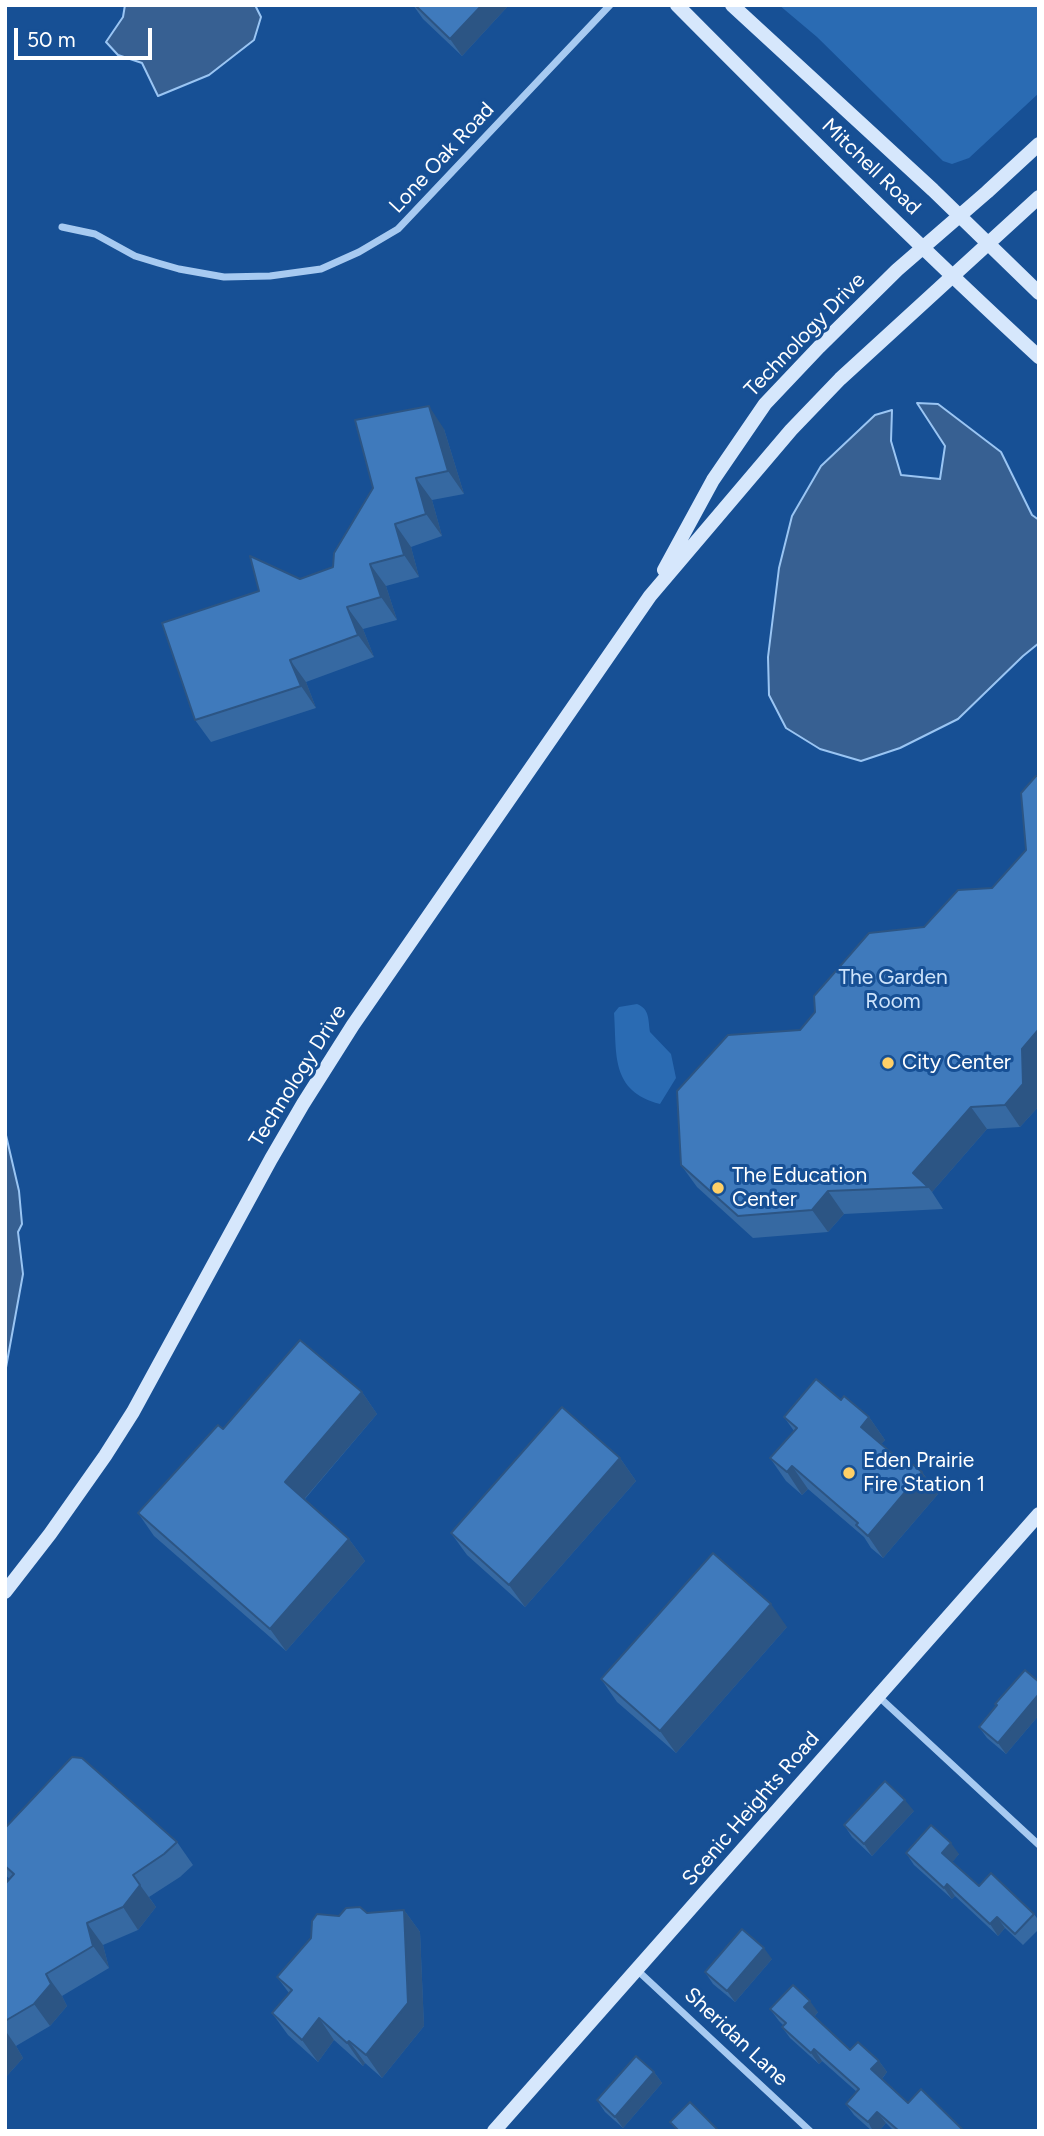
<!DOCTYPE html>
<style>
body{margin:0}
#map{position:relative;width:1044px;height:2136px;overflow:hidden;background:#175095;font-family:Figtree,sans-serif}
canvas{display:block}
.frame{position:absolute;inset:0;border:7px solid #fff;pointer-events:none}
.scale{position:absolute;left:14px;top:28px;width:138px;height:32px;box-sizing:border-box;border:4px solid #fff;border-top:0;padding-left:9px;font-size:21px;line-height:24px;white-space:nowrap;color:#fff;-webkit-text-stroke:5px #175095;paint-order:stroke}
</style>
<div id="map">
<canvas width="1044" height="2136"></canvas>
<div class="frame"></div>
<div class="scale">50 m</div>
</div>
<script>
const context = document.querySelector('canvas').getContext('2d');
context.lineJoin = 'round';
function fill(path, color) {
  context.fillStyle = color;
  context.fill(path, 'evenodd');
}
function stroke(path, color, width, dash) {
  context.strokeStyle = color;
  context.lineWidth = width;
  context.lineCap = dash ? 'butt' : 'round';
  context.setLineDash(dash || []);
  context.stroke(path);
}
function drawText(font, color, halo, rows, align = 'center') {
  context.font = font + ' Figtree,sans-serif';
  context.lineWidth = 6;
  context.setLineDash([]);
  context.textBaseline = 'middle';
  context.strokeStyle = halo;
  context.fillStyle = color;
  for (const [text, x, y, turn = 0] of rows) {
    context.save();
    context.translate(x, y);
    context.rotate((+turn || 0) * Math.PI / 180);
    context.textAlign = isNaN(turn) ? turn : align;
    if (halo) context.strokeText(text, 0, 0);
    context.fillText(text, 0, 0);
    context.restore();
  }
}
fill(new Path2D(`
 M779,5H1039V93L969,158L952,164L943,161L817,37Z
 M637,1004C650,1009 648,1020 650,1032L671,1054L676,1078L660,1104C610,1091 617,1054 614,1013L619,1007Z`), '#2a6bb3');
const water = new Path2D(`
 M125,5H255L261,17L254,40L209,75L158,96L142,63L118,55L106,42L123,17Z
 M917,403L938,404L1001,452L1032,515L1039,520V643L1023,656L958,719L900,748L861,761L820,749L786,728L769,695L768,657L779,568L792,516L821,466L875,415L892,410L891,441L901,475L940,479L945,446Z
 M5,1131L19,1191L22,1224L18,1232L23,1274L5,1373Z`);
fill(water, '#376092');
stroke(water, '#9ac5f3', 2);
stroke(new Path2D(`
 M62,227L95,234L135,256L158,263L179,269L224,277L270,276L321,269L359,252L398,229L610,5
 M878,1696L1039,1845
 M637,1970L810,2131`), '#a7caf1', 7);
stroke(new Path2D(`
 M677,5C795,124 915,243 1039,357
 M732,5L933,190L1039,293
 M664,570L713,480L765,404L819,347L897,270L987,192L1039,144
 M5,1592L50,1534L105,1456L133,1412L271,1159L303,1104L353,1025L650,596L791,430L840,379L1039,197
 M494,2131L1039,1514`), '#d6e7fc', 14);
fill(new Path2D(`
 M413,5H509L462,56L423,19Z
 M444,429L464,494L432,500L442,536L411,547L419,577L386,586L397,620L363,629L374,657L306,682L316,708L211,742L195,720L300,579L333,567Z
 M1039,776V1070L1037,1071L1039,1106L1020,1127L987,1129L932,1192L943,1209L844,1214L828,1232L753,1238L697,1187L681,1165L800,1030L924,927L992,888L1026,850Z
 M362,1392L377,1414L305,1499L349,1539L365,1561L286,1651L154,1536L138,1513L223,1429Z
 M841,1400L869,1417L885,1440L881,1444L908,1467L922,1472L938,1494L883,1558L871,1548L864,1537L808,1489L802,1495L786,1481L770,1458L794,1431L784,1417Z
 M620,1458L636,1481L525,1607L467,1555L451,1533Z
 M787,1627L676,1753L617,1702L601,1679Z
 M1039,1682V1715L1006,1754L987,1738L979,1727Z
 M914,1811L872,1856L852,1837L844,1825Z
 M5,1828L177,1842L193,1865L180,1877L149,1897L156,1907L138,1930L103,1945L109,1968L62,1996L67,2006L50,2026L16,2046L23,2058L5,2078V1884L10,1879L5,1875Z
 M906,1853L959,1854L952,1862L979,1886L1034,1914L1039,1921V1929L1023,1945L1005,1928L998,1936L955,1896L952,1899L914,1865Z
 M404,1910L420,1932L424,2026L382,2078L365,2063L363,2066L334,2040L318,2062L288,2035L272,2013L289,1993L277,1977L311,1938L339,1916Z
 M772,1959L735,2002L713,1984L705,1972Z
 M770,2009L818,2012L814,2017L850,2050L879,2061L887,2072L882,2079L908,2103L964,2131H894L886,2123L879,2131H872L854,2115L846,2104L857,2092L822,2061L819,2064L790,2038L782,2027L783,2025L779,2021Z
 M654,2072L662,2083L623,2128L605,2112L597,2100Z`), '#3669a2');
fill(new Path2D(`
 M482,5H509L462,56L450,39Z
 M429,406L444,429L464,494L448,471Z
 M416,478L432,500L442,536L426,514Z
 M395,524L411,547L419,577L404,555Z
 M370,564L386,586L397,620L381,597Z
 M347,607L363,629L374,657L358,635Z
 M290,660L306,682L316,708L301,686Z
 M1039,1029V1070L1037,1071L1039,1106L1020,1127L1005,1105L1022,1049Z
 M971,1107L987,1129L932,1192L928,1187L913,1173Z
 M828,1191L844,1214L828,1232L812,1210Z
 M362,1392L377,1414L300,1504L285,1482Z
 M869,1417L885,1440L877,1449L861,1427Z
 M620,1458L636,1481L525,1607L509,1585Z
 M792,1466L808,1489L802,1495L787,1472Z
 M922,1472L938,1494L883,1558L868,1536Z
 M349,1539L365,1561L286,1651L270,1629Z
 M771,1604L787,1627L676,1753L660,1731Z
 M1039,1694V1715L1006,1754L998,1743Z
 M905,1800L914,1811L872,1856L864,1844Z
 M951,1843L959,1854L950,1865L942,1853Z
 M947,1884L955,1896L952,1899L944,1888Z
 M140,1885L156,1907L138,1930L123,1907Z
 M404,1910L420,1932L424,2026L382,2078L366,2055Z
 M997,1917L1005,1928L998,1936L990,1924Z
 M87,1923L103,1945L109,1968L93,1946Z
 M764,1948L772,1959L735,2002L727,1991Z
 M46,1974L62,1996L67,2006L50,2026L34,2004Z
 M810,2001L818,2012L812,2019L804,2007Z
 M319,2018L334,2040L318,2062L302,2040Z
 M5,2030L16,2046L23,2058L5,2078Z
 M349,2041L365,2063L363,2066L347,2043Z
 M814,2049L822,2061L819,2064L811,2053Z
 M879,2061L887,2072L880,2081L871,2069Z
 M654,2072L662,2083L623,2128L615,2117Z
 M877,2112L886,2123L879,2131H873L868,2122Z`), '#2c5584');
const building = new Path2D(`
 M415,5H482L450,39Z
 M429,406L448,471L416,478L426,514L395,524L404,555L370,564L381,597L347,607L358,635L290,660L301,686L195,720L162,623L259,591L250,556L300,579L333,567L334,553L373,488L355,420Z
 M1036,776H1039V1029L1022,1049L1023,1084L1005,1105L971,1107L913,1173L928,1187L828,1191L812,1210L738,1216L681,1165L677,1091L728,1035L800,1030L815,1012L814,996L869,933L924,927L958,890L992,888L1026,850L1021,793Z
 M300,1340L362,1392L285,1482L349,1539L270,1629L138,1513L218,1425L223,1429Z
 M816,1379L841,1400L844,1396L869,1417L861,1427L908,1467L911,1463L922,1472L868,1536L856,1525L858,1523L792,1466L787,1472L770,1458L797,1428L784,1417Z
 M562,1407L620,1458L509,1585L451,1533Z
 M713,1553L771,1604L660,1731L601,1679Z
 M1025,1670L1039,1682V1694L998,1743L979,1727L997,1705L995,1704Z
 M72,1757L82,1758L177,1842L164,1854L133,1875L140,1885L123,1907L87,1923L93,1946L46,1974L51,1984L34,2004L5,2021V1884L14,1874L5,1866V1828Z
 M885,1781L905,1800L864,1844L844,1825Z
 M931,1825L951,1843L942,1853L979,1886L991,1873L1034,1914L1015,1934L997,1917L990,1924L947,1884L944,1888L906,1853Z
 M360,1907L367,1913L404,1910L408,2003L366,2055L349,2041L347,2043L319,2018L302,2040L272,2013L292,1990L277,1977L311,1938L312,1921L317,1914L339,1916L346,1908Z
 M742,1929L764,1948L727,1991L705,1972Z
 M793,1985L810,2001L804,2007L850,2050L858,2042L879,2061L871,2069L908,2103L921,2089L964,2131H899L877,2112L868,2122L846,2104L859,2089L814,2049L811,2053L782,2027L786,2023L770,2009Z
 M636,2056L654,2072L615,2117L597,2100Z
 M690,2102L719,2131H679L670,2122Z`);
fill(building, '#3f7abc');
stroke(building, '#2c5584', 2);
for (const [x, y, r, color] of [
 [888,1063,7,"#ffd067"],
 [718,1188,7,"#ffd067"],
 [849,1473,7,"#ffd067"]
]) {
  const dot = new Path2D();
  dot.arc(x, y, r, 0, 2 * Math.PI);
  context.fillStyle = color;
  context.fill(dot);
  stroke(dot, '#175095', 2.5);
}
drawText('21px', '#fff', '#175095', [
 ["Lone Oak Road",442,158,-47],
 ["Mitchell Road",871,167,44],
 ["Technology Drive",805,335,-46],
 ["Technology Drive",298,1076,-58],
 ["Scenic Heights Road",751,1809,-49],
 ["Sheridan Lane",736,2037,43]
]);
drawText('21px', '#cee4fc', '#175095', [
 ["The Garden",893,978],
 ["Room",893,1002]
]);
drawText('21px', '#fff', '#175095', [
 ["City Center",902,1063],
 ["The Education",732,1176],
 ["Center",732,1200],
 ["Eden Prairie",863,1461],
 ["Fire Station 1",863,1485]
], 'left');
</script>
